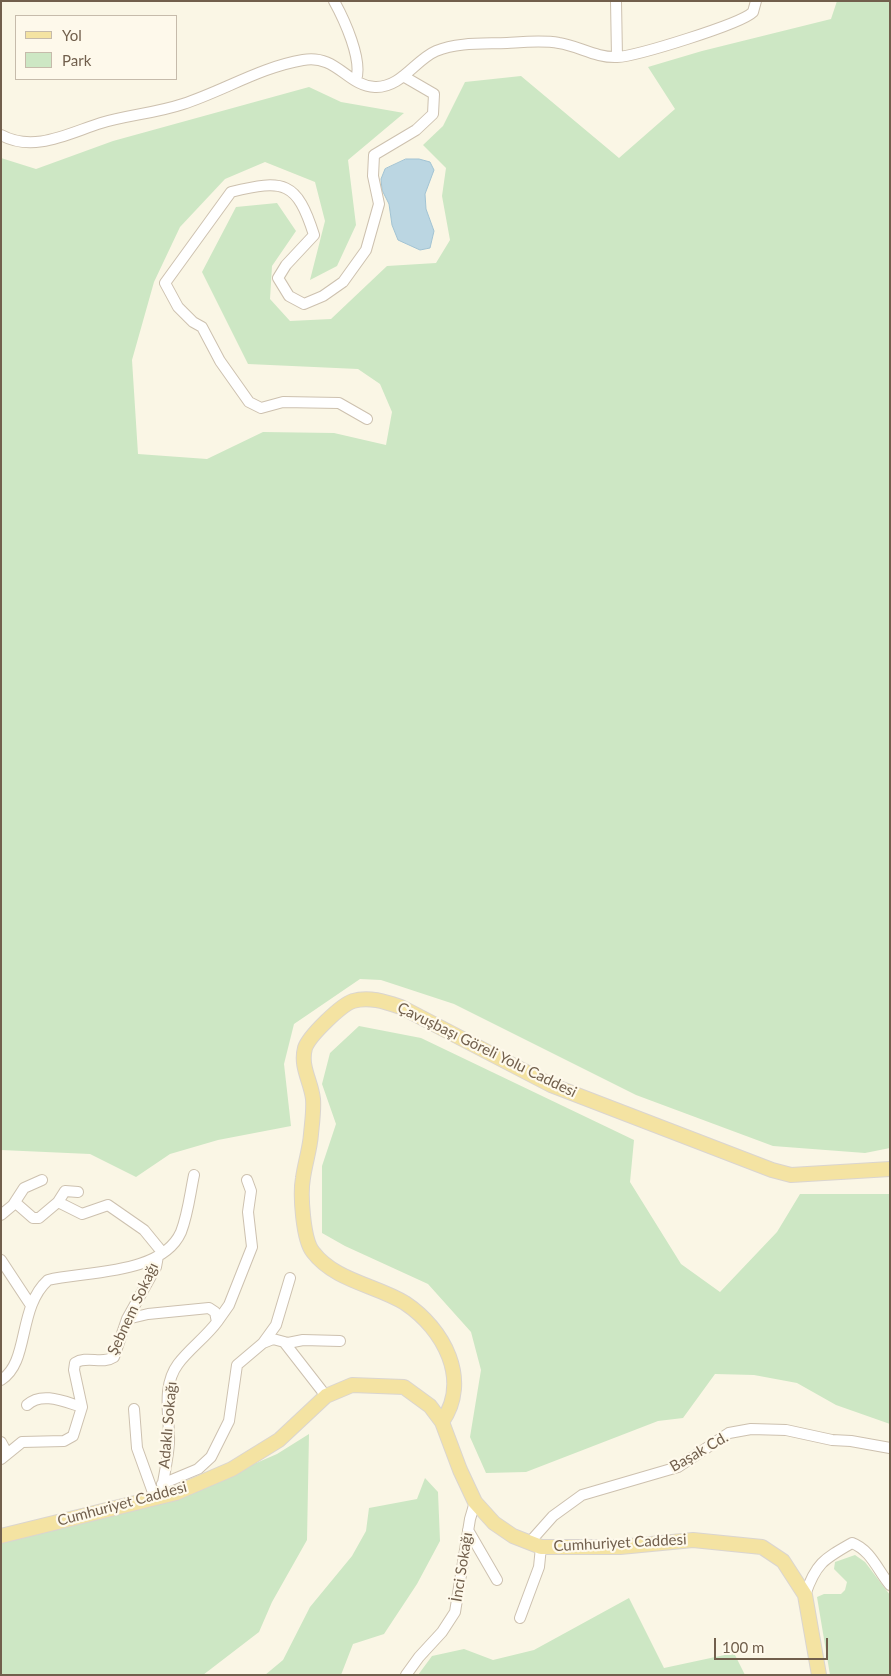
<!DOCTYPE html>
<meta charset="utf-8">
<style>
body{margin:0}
#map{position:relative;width:891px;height:1676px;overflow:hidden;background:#faf6e5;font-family:Lato,sans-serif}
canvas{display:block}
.frame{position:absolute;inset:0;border:2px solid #715f4c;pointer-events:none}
.legend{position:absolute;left:15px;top:15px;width:162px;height:65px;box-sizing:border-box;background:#fef9eb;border:1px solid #c6bbab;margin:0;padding:6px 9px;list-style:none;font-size:15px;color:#715f4c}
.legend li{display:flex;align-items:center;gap:10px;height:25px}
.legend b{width:25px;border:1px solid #c6bbab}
.scale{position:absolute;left:714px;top:1638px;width:114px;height:22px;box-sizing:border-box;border:2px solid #715f4c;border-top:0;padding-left:6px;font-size:15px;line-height:18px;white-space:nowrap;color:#715f4c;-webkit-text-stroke:4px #fef9eb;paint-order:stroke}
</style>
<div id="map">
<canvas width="891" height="1676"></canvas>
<div class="frame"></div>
<ul class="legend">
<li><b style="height:6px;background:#f4e3a2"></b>Yol</li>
<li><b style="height:14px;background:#cde7c4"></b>Park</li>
</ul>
<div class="scale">100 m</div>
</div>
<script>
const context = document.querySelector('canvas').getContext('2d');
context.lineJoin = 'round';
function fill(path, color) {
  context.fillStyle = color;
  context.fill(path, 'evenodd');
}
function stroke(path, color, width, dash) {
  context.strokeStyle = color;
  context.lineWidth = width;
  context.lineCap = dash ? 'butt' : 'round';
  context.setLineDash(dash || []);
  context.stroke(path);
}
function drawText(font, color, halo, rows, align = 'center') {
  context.font = font + ' Lato,sans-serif';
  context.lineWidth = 4.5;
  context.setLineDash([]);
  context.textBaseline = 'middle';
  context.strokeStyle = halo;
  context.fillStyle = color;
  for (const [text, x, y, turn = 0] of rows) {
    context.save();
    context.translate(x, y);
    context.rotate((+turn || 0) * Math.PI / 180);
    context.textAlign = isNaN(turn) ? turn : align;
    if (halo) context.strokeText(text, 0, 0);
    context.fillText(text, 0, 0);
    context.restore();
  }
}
fill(new Path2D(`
 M837,1H890V1148L865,1153L773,1146L636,1095L454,1004L381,980L360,979L294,1024L284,1064L291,1126L218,1140L170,1154L136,1177L90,1154L1,1150V158L36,169L113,141L309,87L341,102L404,113L348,160L356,225L337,266L310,280L325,221L315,182L265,162L225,179L180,227L154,282L132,360L138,454L207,459L263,432L334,433L386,445L392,412L380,384L358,369L248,364L202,272L236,207L277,203L296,231L272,266L270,299L290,321L331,319L387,266L436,263L450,240L442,196L446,168L423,145L443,126L465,82L521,76L619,158L675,109L648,67L702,51L831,19Z
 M359,1026L421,1038L634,1140L630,1182L681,1264L720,1292L777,1232L800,1194H890V1424L836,1405L797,1383L754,1375L715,1374L683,1418L658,1421L526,1472L486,1473L470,1437L481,1370L471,1332L428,1284L345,1246L322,1233V1166L336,1124L322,1084L330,1053Z
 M309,1434L307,1540L272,1602L259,1632L203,1675H1V1540L210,1483L277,1454Z
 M425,1478L438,1492L440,1541L417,1584L384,1634L353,1644L341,1675H265L283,1660L310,1607L352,1556L366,1531L369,1508L417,1499Z
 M855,1555L865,1562L890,1595V1675H830L817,1597L824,1594H841L845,1590L847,1582L834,1569L835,1562Z
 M629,1598L664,1668L734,1653L745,1675H418L432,1656L464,1649L493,1660L534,1650Z`), '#cde7c4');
const water = new Path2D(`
 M406,159H419L430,162L434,170L425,194L426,209L434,231L430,248L420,250L398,240L392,225L389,204L382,190L381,179L385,169Z`);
fill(water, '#bbd6e2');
stroke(water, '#a2c3d3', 1);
const minor = new Path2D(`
 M334,1C344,19 363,60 356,80
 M616,1L617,57
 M1,135C34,153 69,133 101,123C128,115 156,113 183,104C223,91 261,67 303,60C337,54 347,86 375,87C401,88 415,60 436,51C458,42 484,44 507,43C524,42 542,40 559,43C579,46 596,58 617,57C637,56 741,24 753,12L756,1
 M367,419L339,403L283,402L261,408L249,402L220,361L202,327L193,322L178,307L165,283L231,192C284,179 297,181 314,235L286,265L278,278L289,296L304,304L323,296L343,282L366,250L379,204L373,176L374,155L416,130L433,114L434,94L403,76
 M58,1202L82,1214L108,1205L144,1230L162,1252
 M13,1205L24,1188L42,1180
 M1,1215L13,1205L17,1204L33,1218H39L58,1202L65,1191L78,1192
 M1,1260L30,1304
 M127,1319L148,1314L209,1308L215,1312L217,1322C206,1337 189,1349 178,1364C161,1387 170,1417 169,1443C168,1460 163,1479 161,1496
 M217,1322L229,1305L252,1247L248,1212L251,1191L247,1180
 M284,1342L326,1396
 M263,1343L273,1339L288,1343L303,1340L340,1341
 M1,1380C30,1362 17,1308 48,1280C86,1271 162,1275 181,1232C188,1214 190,1194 194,1175
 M27,1405C42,1391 65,1402 82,1407
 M134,1409L137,1448L155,1498
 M1,1442L7,1453
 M1,1459L22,1442L64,1441L73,1436L82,1407L74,1370L75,1363C87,1355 102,1365 114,1357L127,1319L156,1267L158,1256
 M162,1484L198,1469L211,1457L229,1421L237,1365L263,1343L276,1325L290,1278
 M468,1530L497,1580
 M529,1543L553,1516L582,1495L678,1467L729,1433L751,1429L786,1430L832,1440L851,1441L890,1448
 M805,1595C816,1563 824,1559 852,1543C871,1550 878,1571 890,1585
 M520,1618L539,1567L541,1547
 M406,1675L419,1657L442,1632L455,1612L470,1519L475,1502`);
const major = new Path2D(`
 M442,1422C471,1380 444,1329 405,1303C376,1285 335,1281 313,1252C303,1240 300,1194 303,1178C305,1163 310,1149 311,1134C312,1123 314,1110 313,1099C311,1081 300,1067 305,1048C309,1036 341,1005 353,1001C369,996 386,1002 401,1007L551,1085L772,1170L791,1175L890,1169
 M1,1536L176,1493L232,1469L279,1440L326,1396L352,1385L404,1387L430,1406L442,1422L460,1470L475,1502L494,1523L513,1536L541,1547H620L693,1540L762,1547L783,1561L805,1595L819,1675`);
stroke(minor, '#cdc1af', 12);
stroke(major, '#dad5d0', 16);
stroke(minor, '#fff', 10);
stroke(major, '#f4e3a2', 14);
drawText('15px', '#715f4c', '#fef9eb', [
 ["Çavuşbaşı Göreli Yolu Caddesi",487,1050,26],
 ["Şebnem Sokağı",133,1309,-65],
 ["Adaklı Sokağı",168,1425,-85],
 ["Başak Cd.",699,1452,-30],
 ["Cumhuriyet Caddesi",122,1504,-15],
 ["Cumhuriyet Caddesi",620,1543,-3],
 ["İnci Sokağı",462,1567,-81]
]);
</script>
